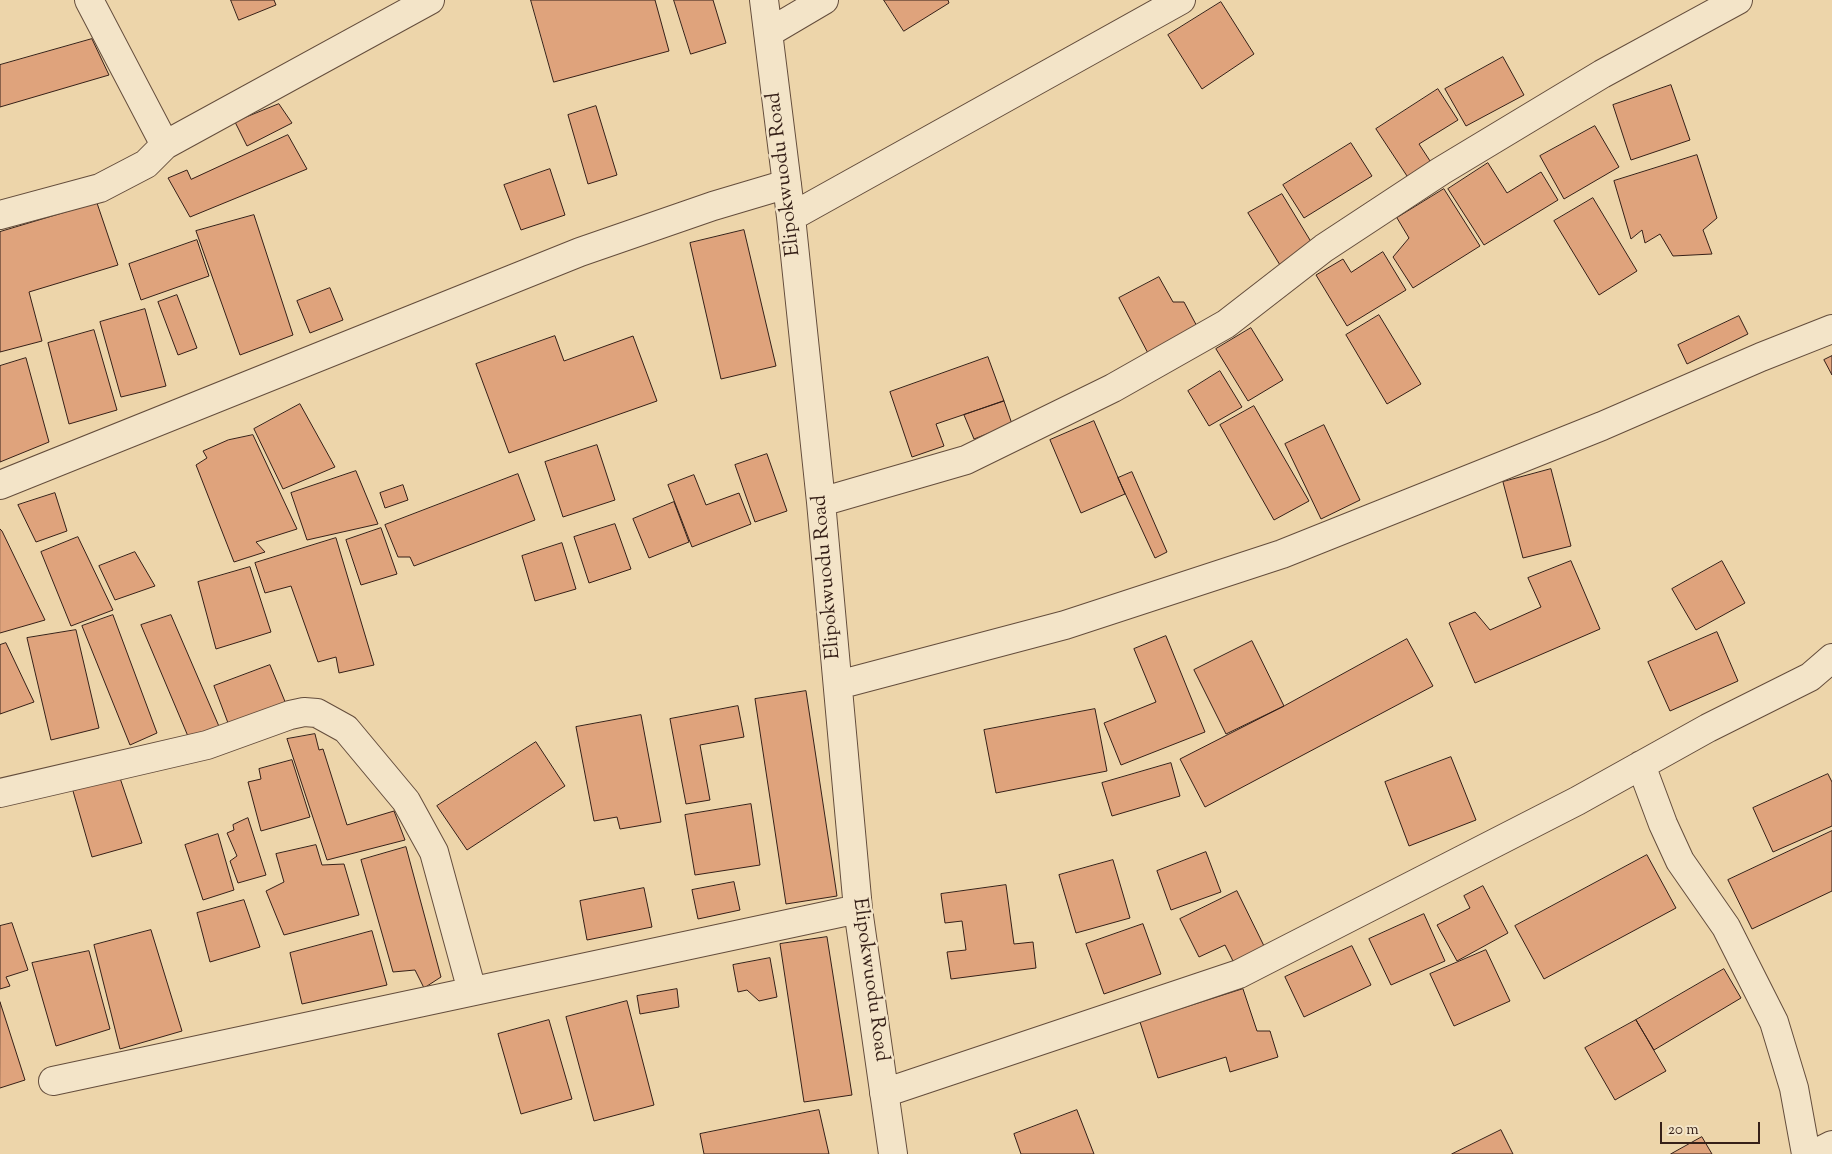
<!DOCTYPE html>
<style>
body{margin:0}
#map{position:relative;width:1832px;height:1154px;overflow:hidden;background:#edd5aa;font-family:"Sorts Mill Goudy",serif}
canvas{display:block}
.scale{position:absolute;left:1660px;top:1122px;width:100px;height:22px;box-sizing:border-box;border:2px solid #362018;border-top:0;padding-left:6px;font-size:15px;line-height:18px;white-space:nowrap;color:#362018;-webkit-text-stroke:4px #f3e4c8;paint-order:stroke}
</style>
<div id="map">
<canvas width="1832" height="1154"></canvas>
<div class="scale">20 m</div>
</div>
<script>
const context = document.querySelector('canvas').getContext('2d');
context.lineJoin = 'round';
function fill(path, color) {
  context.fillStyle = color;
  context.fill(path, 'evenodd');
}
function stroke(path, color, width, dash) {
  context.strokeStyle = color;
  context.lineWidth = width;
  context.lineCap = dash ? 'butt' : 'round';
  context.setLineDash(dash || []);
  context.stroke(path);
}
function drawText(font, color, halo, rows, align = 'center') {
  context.font = font + ' "Sorts Mill Goudy",serif';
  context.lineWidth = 5;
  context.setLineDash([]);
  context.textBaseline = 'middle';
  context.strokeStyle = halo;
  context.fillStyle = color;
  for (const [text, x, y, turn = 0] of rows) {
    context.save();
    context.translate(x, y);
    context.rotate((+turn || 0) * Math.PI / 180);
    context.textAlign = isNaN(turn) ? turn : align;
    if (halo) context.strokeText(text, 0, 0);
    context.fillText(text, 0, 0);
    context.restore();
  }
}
const building = new Path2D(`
 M231,0H274L276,5L239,20Z
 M531,0H655L669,51L554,82Z
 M674,0H713L726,43L691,54Z
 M884,0H948L949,3L904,31Z
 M1221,2L1254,54L1202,89L1168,35Z
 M92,39L109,75L0,107V65Z
 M1503,57L1524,95L1466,126L1445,89Z
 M1671,85L1690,140L1631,160L1613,105Z
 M1438,89L1458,120L1419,144L1432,164L1409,179L1376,129Z
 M279,104L292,123L247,146L235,122Z
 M596,106L617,175L588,184L568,115Z
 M1595,126L1619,167L1564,199L1540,156Z
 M288,135L307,169L190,217L168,178L187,170L191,179Z
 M1351,143L1372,176L1304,218L1283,185Z
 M1697,155L1717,218L1703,230L1712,254L1673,256L1660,234L1645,243L1642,230L1631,239L1614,181Z
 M1488,163L1507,193L1541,172L1558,200L1484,245L1448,189Z
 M550,169L565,215L521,230L504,185Z
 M1444,189L1480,246L1413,288L1393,257L1409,238L1397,218Z
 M1282,194L1313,245L1280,265L1248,213Z
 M1593,198L1637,271L1599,295L1554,221Z
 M97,203L118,265L29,292L42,341L0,352V232Z
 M254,215L293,335L240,355L196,231Z
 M744,230L776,366L721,379L690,243Z
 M197,240L209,276L141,300L129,264Z
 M1383,252L1406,290L1347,326L1316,275L1343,259L1351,272Z
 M1159,277L1173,302H1184L1200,332L1150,357L1119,298Z
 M330,288L343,320L310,333L297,301Z
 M177,295L197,348L178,355L158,302Z
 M145,309L166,386L121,397L100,322Z
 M1379,315L1421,384L1387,404L1346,335Z
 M1739,316L1748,334L1687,364L1678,345Z
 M1251,328L1283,380L1248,401L1216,349Z
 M94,330L117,410L69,424L48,343Z
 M555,336L564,361L633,336L657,401L509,453L476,364Z
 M1832,356V375L1824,360Z
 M988,357L1004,401L936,424L944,446L912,457L890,392Z
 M26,358L49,442L0,462V366Z
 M1220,371L1242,407L1209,426L1188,391Z
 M1004,401L1012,424L974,439L964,415Z
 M300,404L335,467L283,489L254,429Z
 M1254,406L1309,501L1274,520L1220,425Z
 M1094,421L1125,494L1081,513L1050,440Z
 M1324,425L1360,500L1321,519L1285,444Z
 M253,435L297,529L256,542L265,552L234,562L196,465L207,458L203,451L228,440Z
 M597,445L615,500L563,517L545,462Z
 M767,454L787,511L755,522L735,465Z
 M1551,469L1571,546L1523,558L1503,482Z
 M356,471L378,524L307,540L291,493Z
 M1132,472L1167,552L1155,558L1118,478Z
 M518,474L535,520L414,566L410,557H398L385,525Z
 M694,475L706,505L739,493L751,524L692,547L668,485Z
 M403,485L408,500L385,508L380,493Z
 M55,493L67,531L36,542L18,505Z
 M674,502L689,542L649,558L633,519Z
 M615,524L631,569L589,583L574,537Z
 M381,528L397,574L361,585L346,540Z
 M0,529L2,531L45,620L0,633Z
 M78,537L113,610L71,626L41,552Z
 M336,538L374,665L339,673L336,657L318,662L291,586L265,593L255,563Z
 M562,543L576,589L535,601L522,556Z
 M135,552L155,586L115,600L99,566Z
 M1571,561L1600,629L1475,683L1449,623L1475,612L1490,630L1541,607L1528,578Z
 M1722,561L1745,603L1696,630L1672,589Z
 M250,567L271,632L216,649L198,582Z
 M113,615L157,733L130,745L82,626Z
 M171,615L221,731L190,741L141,625Z
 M76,630L99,728L51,740L27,638Z
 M1717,632L1738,681L1670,711L1648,662Z
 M1166,636L1205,732L1121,765L1104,723L1156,702L1134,649Z
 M1407,639L1433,686L1205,807L1180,759L1284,706Z
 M1252,641L1284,706L1226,734L1194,670Z
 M6,643L34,702L0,714V645Z
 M270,665L286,704L228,723L214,686Z
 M806,691L837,896L786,904L755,699Z
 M738,706L744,737L700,745L710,800L686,804L670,719Z
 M1095,709L1107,771L996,793L984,730Z
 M641,715L661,822L620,829L617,817L594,821L576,727Z
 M315,734L319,750L323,749L347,825L394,811L405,840L327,860L287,739Z
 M536,742L565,786L467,850L437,806Z
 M1451,757L1476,820L1409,846L1385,782Z
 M292,760L310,817L261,831L248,782L261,779L259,769Z
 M1171,763L1180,796L1112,816L1102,783Z
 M1828,774L1832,782V826L1773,852L1753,808Z
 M120,778L142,843L92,857L73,791Z
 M751,804L760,865L695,875L685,815Z
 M248,818L266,875L238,883L230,861L237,856L227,833L234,830L233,825Z
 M1832,831V891L1752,929L1728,880Z
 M218,834L234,890L203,900L185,845Z
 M316,845L322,865L344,864L359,915L284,935L266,891L284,882L276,854Z
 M406,847L441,977L424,988L415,970L393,972L361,860Z
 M1206,852L1221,892L1171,910L1157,871Z
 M1647,855L1676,908L1544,979L1515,926Z
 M1113,860L1130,918L1076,933L1059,875Z
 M734,882L740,910L698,919L692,890Z
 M1006,885L1014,944L1033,942L1036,968L951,979L947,952L966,950L962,921L945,923L941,894Z
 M1483,886L1508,933L1457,961L1437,925L1470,908L1464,896Z
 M644,888L652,927L587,940L580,901Z
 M1237,891L1265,948L1234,963L1225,945L1199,957L1180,919Z
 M244,900L260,947L210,962L197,913Z
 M1424,914L1445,961L1391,985L1369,939Z
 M12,923L28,970L6,977L10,986L0,989V926Z
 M1143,924L1161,974L1104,994L1086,944Z
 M151,930L182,1031L120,1049L94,945Z
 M372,931L387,985L302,1004L290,953Z
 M827,937L852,1095L804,1102L780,944Z
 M1352,946L1371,985L1304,1017L1285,977Z
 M1486,950L1510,1001L1454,1026L1430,974Z
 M89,951L110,1029L56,1046L32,963Z
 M770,958L777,997L759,1001L747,990L738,992L733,965Z
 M1724,969L1741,998L1654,1050L1636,1020Z
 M677,989L679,1007L640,1014L637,996Z
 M1243,989L1257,1031H1270L1278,1057L1230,1072L1226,1057L1158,1078L1140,1022Z
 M627,1001L654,1105L594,1121L566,1017Z
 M0,1002L25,1080L0,1088Z
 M549,1020L572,1099L521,1114L498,1034Z
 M1636,1020L1666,1071L1615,1100L1585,1048Z
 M819,1110L829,1154H704L700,1134Z
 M1077,1110L1094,1154H1021L1014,1134Z
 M1501,1130L1513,1154H1452Z
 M1702,1137L1712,1154H1671Z`);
fill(building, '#dfa37c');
stroke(building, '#362018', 1);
const minor = new Path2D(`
 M89,0L165,145
 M764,0L791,217L821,502L858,909L893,1154
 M768,33L824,0
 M0,215L100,188L146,164L165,145L430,0
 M791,217L1181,0
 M0,485L580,252L713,206L787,184
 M821,502L966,460L1113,388L1226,324L1324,248L1441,171L1602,74L1738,0
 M838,685L1065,625L1282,554L1602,426L1761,357L1832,329
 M1641,765L1663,824L1680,861L1726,927L1774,1022L1794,1088L1806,1154
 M0,793L207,745L290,715L304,712L317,713L346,729L406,801L434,852L472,991
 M53,1081L858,909
 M884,1093L1239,974L1577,801L1708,728L1810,677L1832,658
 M1814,1154L1832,1145`);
stroke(minor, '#644d3c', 30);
stroke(minor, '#f3e4c8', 28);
drawText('20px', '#362018', '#f3e4c8', [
 ["Elipokwuodu Road",785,174,-97],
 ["Elipokwuodu Road",828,577,-95],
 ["Elipokwuodu Road",869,980,82]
]);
</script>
